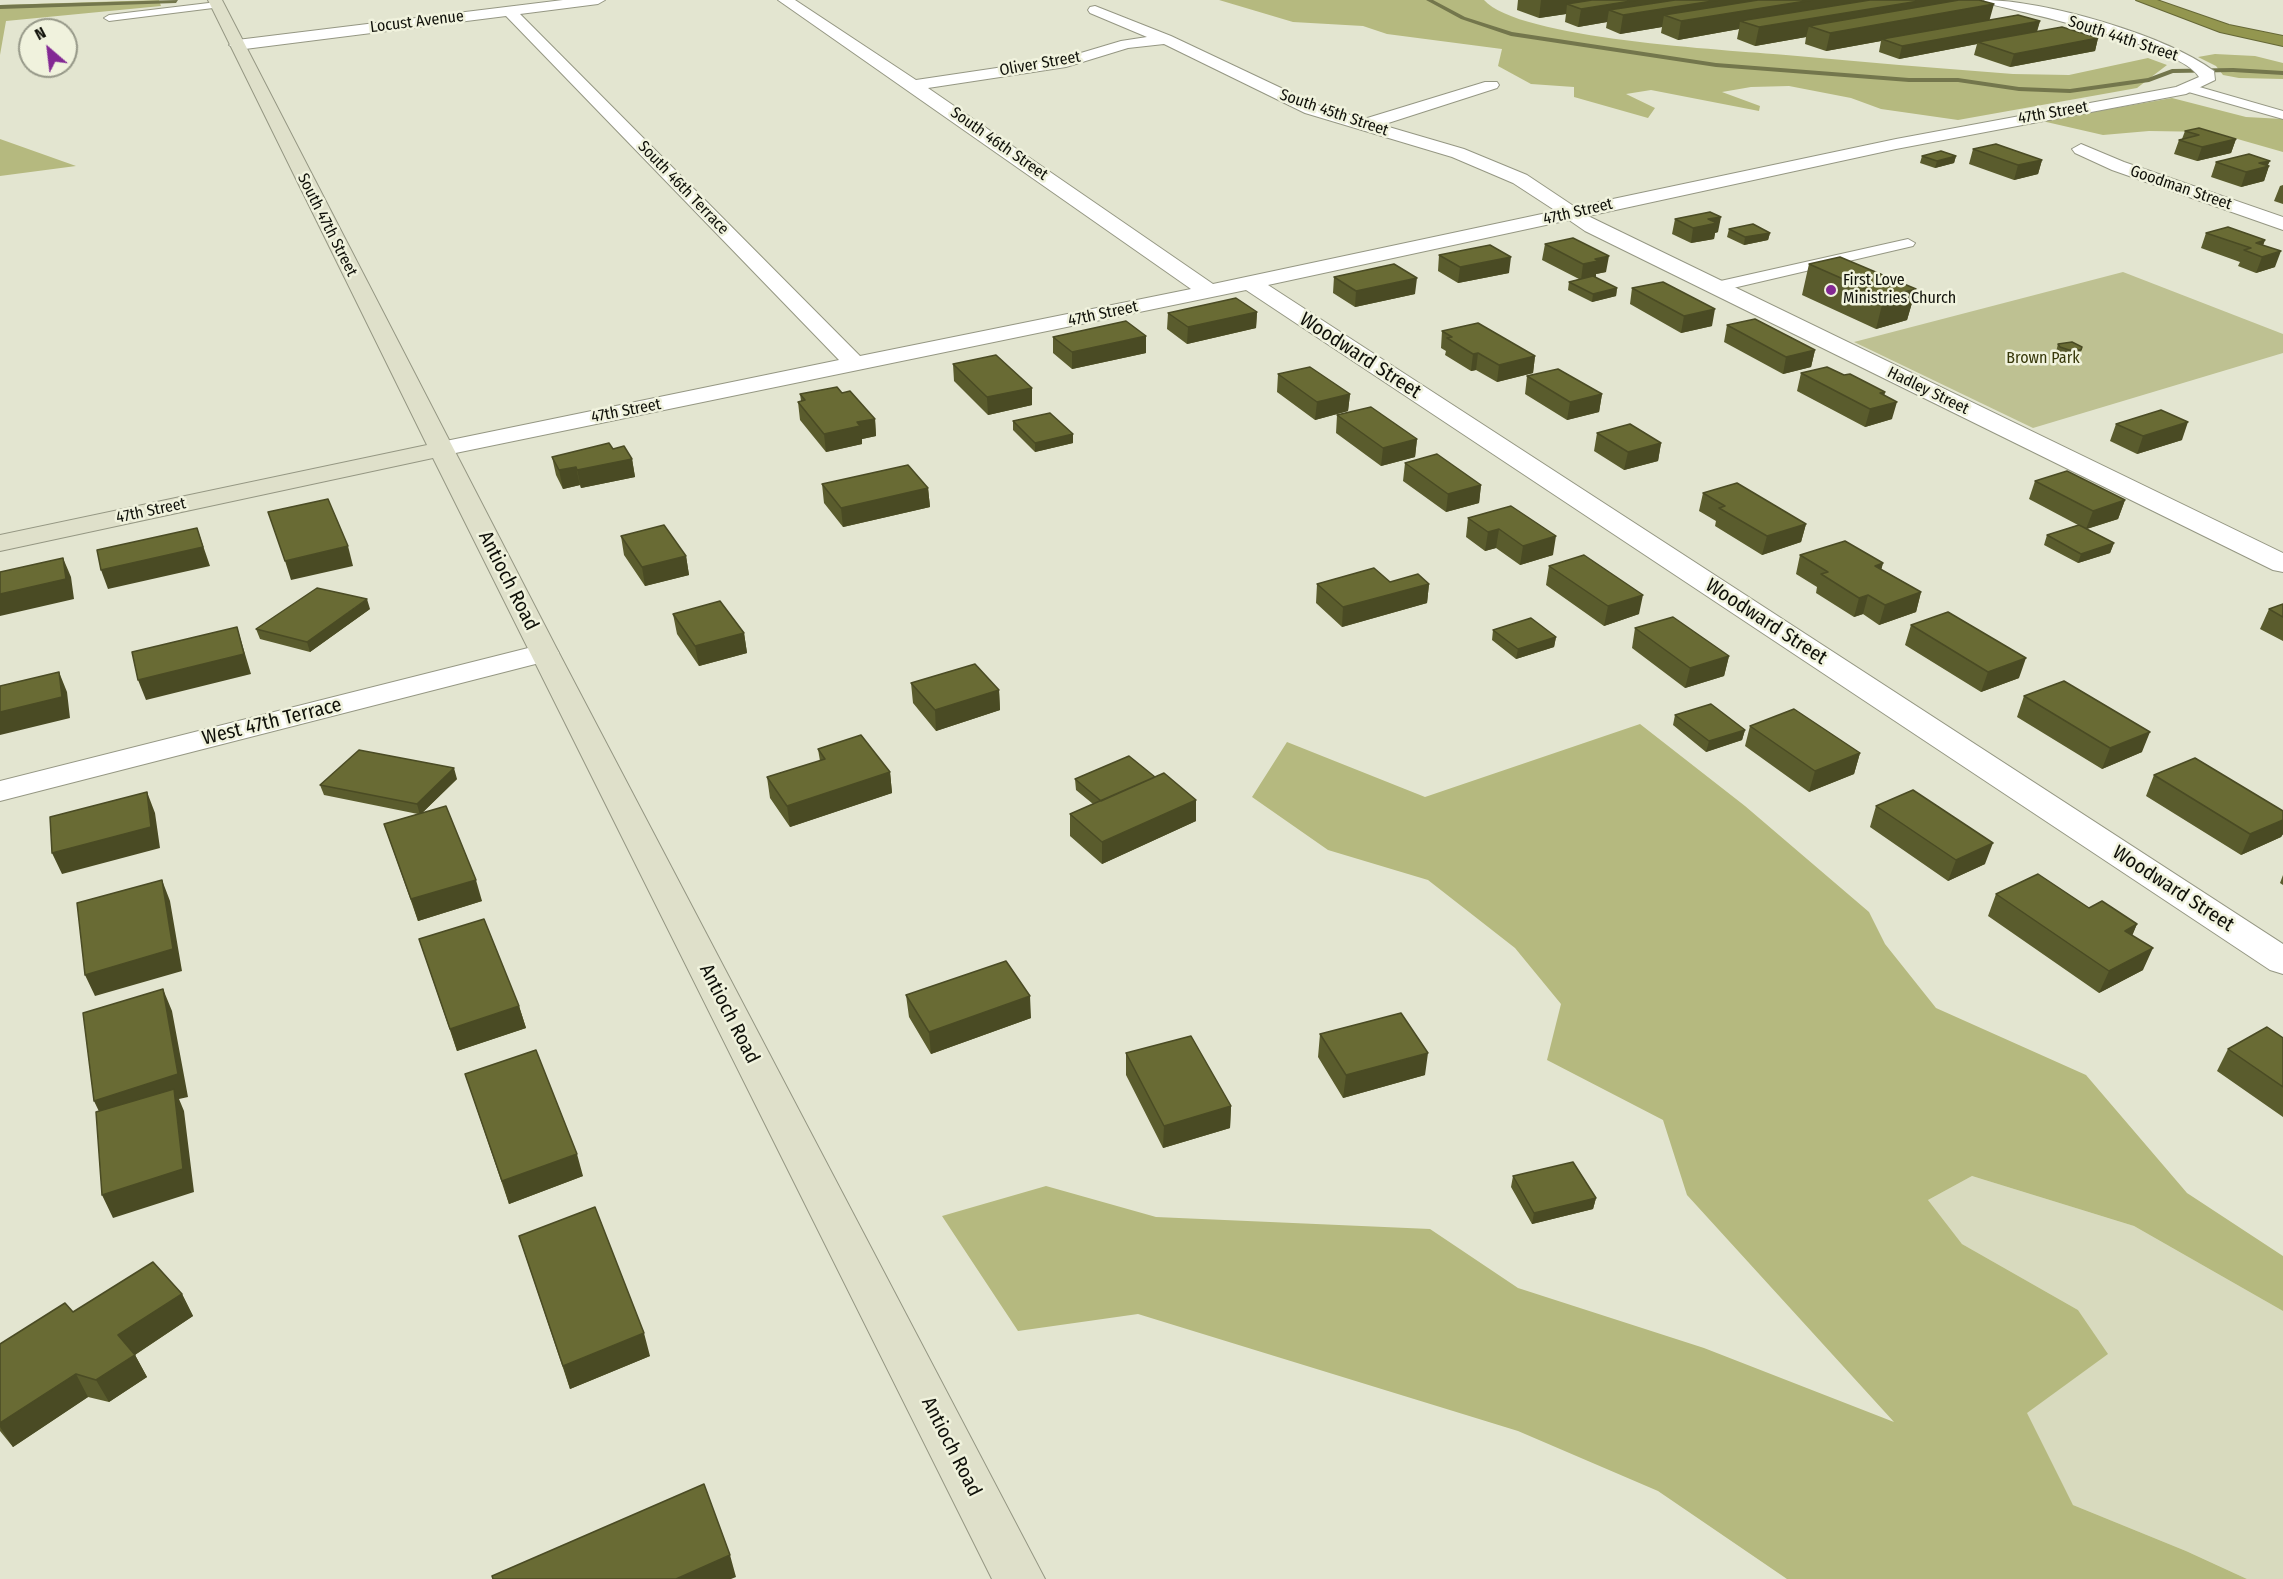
<!DOCTYPE html>
<style>
body{margin:0}
#map{position:relative;width:2283px;height:1579px;overflow:hidden;background:#e3e5d0;font-family:"Fira Sans Condensed",sans-serif}
canvas{display:block}
.north{position:absolute;left:18px;top:18px;width:60px;height:60px;box-sizing:border-box;background:#f0f2dd;border:2px solid #969888;border-radius:50%;rotate:332deg;font-size:16px;font-weight:700;line-height:24px;text-align:center;color:#0f1009}
.north::after{content:'';display:block;margin:auto;width:21px;height:27px;background:#832894;clip-path:polygon(50% 0,100% 100%,50% 72%,0 100%)}
</style>
<div id="map">
<canvas width="2283" height="1579"></canvas>
<div class="north">N</div>
</div>
<script>
const context = document.querySelector('canvas').getContext('2d');
context.lineJoin = 'round';
function fill(path, color) {
  context.fillStyle = color;
  context.fill(path, 'evenodd');
}
function stroke(path, color, width, dash) {
  context.strokeStyle = color;
  context.lineWidth = width;
  context.lineCap = dash ? 'butt' : 'round';
  context.setLineDash(dash || []);
  context.stroke(path);
}
function drawText(font, color, halo, rows, align = 'center') {
  context.font = font + ' "Fira Sans Condensed",sans-serif';
  context.lineWidth = 5;
  context.setLineDash([]);
  context.textBaseline = 'middle';
  context.strokeStyle = halo;
  context.fillStyle = color;
  for (const [text, x, y, turn = 0] of rows) {
    context.save();
    context.translate(x, y);
    context.rotate((+turn || 0) * Math.PI / 180);
    context.textAlign = isNaN(turn) ? turn : align;
    if (halo) context.strokeText(text, 0, 0);
    context.fillText(text, 0, 0);
    context.restore();
  }
}
fill(new Path2D(`
 M1972,1176L2134,1226L2283,1311V1579H2247L2186,1551L2073,1505L2026,1413L2107,1354L2078,1310L1962,1244L1928,1200Z`), '#d8dabe');
fill(new Path2D(`
 M2123,272L2283,334V353L2033,428L1854,342Z`), '#bec192');
fill(new Path2D(`
 M159,0L161,6L6,21L0,55V5Z
 M1219,0H1484C1518,39 1728,50 1786,55C1861,62 1937,68 2013,74L2069,75L2148,58L2167,65L2137,88L1958,120L1881,109L1851,98L1789,86L1751,87L1722,92L1760,106L1759,111L1651,90L1626,94L1655,108L1648,118L1574,97V87L1531,84L1498,66L1502,49L1387,34L1363,26L1293,22Z
 M2215,54L2255,56L2283,63V79L2239,78L2223,75L2216,66L2198,57Z
 M2172,98L2246,117L2283,119V152L2213,132L2149,131L2103,135L2042,121Z
 M0,139L76,166L0,176Z
 M1640,724L1745,806L1869,912L1885,944L1936,1008L2086,1075L2187,1193L2283,1256V1311L2134,1226L1972,1176L1928,1200L1962,1244L2078,1310L2108,1354L2027,1413L2073,1505L2186,1551L2247,1579H1787L1658,1491L1518,1431L1138,1314L1018,1331L942,1216L1046,1186L1156,1217L1430,1229L1518,1288L1704,1348L1894,1422L1687,1195L1663,1120L1547,1060L1561,1004L1515,948L1428,880L1328,850L1252,797L1287,742L1425,797Z`), '#b5b97f');
fill(new Path2D(`
 M178,0L176,3L0,9V5Z
 M1426,0H1433L1465,17L1512,32L1716,63L1909,78H1958L2019,87L2070,89L2148,78L2172,69L2233,68L2283,71V75L2233,72L2173,73L2149,82L2070,93L2019,91L1958,82H1909L1716,67L1511,36L1461,19Z`), '#73764c');
const lane = new Path2D(`
 M217,2L222,5L221,7L109,21L104,18L109,15Z
 M2189,84L2283,111V119L2185,91V85Z
 M1908,239L1915,243L1913,246L1716,292L1708,287L1716,282Z`);
const street = new Path2D(`
 M563,0H605L598,4L520,14L860,356L1191,289L778,0H795L916,80L1064,58L1121,41L1147,37L1090,13L1088,10L1090,7L1095,6L1171,36L1317,105L1364,119L1485,82H1497L1499,85L1497,88L1382,125L1464,149L1527,175L1575,207L1896,139L2176,87L2199,77C2182,46 2025,13 1986,3L1984,0C2044,0 2165,35 2214,71L2215,80L2186,94L1896,149L1588,216L2283,553V572L2273,570L1585,231L1569,220L1268,285L2283,944V974L2270,970L1246,290L441,456L432,454L429,449L432,444L441,442L839,360L506,16L237,50L229,45L237,40ZM1164,44L1305,113L1452,157L1513,183L1556,211L1213,284L928,88L1066,67L1128,48Z
 M2081,144L2124,162L2283,217V230L2112,170L2075,153L2072,149Z
 M544,644L555,647L559,653L555,659L0,801V781Z`);
const secondary = new Path2D(`
 M208,0H222L559,653L1045,1579H992L433,458L0,551V535L427,445Z`);
const highway = new Path2D(`
 M2136,0H2157L2229,25L2283,36V46L2220,32Z`);
stroke(lane, '#959783', 2);
stroke(street, '#959783', 2);
stroke(secondary, '#959783', 2);
stroke(highway, '#656736', 2);
fill(lane, '#fff');
fill(street, '#fff');
fill(secondary, '#dfe0ca');
fill(highway, '#93964f');
fill(new Path2D(`
 M1518,0H1956L1990,20L2040,21L2037,32L2098,38L2095,51L2010,67L1974,55L1977,44L1899,59L1879,52L1881,41L1826,51L1805,44L1806,37L1755,46L1737,39L1739,29L1678,40L1661,33L1662,27L1620,34L1606,28L1607,22L1578,27L1565,22L1566,14L1539,18L1517,10Z
 M2185,131L2236,139L2231,153L2197,161L2174,154L2179,140L2182,139Z
 M1973,149L2042,160L2038,174L2014,180L1969,164Z
 M1922,156H1956L1954,163L1935,168L1920,163Z
 M2216,162L2268,166H2269L2264,181L2241,187L2211,177Z
 M2283,185V204L2274,201L2280,186Z
 M1675,219L1718,232L1715,233L1714,239L1691,243L1672,234Z
 M1729,229L1770,233L1768,240L1744,245L1727,237Z
 M2206,233L2265,240L2263,245L2275,267L2256,273L2238,266L2240,262L2201,248Z
 M1545,244L1606,272L1596,274L1595,277L1617,288L1616,296L1592,302L1568,290L1569,282L1579,279L1542,260Z
 M1439,255L1509,273L1458,283L1438,271Z
 M1809,264L1916,289L1907,320L1876,329L1802,295Z
 M1334,277L1415,294L1355,307L1333,293Z
 M1632,288L1712,326L1681,333L1630,304Z
 M1257,312L1256,328L1187,344L1167,329L1168,313Z
 M1727,325L1815,350L1811,367L1783,374L1724,342Z
 M1442,331L1535,356L1533,373L1497,382L1476,370L1471,371L1445,355L1446,351L1441,348Z
 M1053,337L1146,353L1072,369L1053,353Z
 M2058,344L2082,347L2078,359H2067L2057,356L2056,352Z
 M953,364L1032,388V405L988,415L954,381Z
 M1801,373L1844,375L1885,392L1884,395L1892,419L1865,427L1797,391Z
 M1278,374L1350,394L1348,411L1315,420L1277,392Z
 M1527,376L1602,394L1599,412L1567,420L1525,394Z
 M842,393L875,419L876,436L862,439V444L826,452L800,420L798,402L801,401L800,394Z
 M1337,415L1417,439L1415,457L1381,466L1336,433Z
 M1013,421L1073,434V443L1035,452L1013,430Z
 M2116,424L2182,440L2137,454L2110,441Z
 M1597,433L1661,443L1658,461L1624,470L1594,451Z
 M613,449L632,459L635,477L581,488L580,485L563,489L556,475L552,457Z
 M1405,463L1481,485L1479,503L1446,512L1403,481Z
 M2035,481L2125,500L2118,519L2087,529L2114,543L2110,553L2078,563L2044,545L2047,535L2078,525L2029,499Z
 M822,484L928,488L930,507L843,527L824,503Z
 M1703,493L1806,524L1801,542L1762,555L1715,526L1716,521L1699,511Z
 M1511,506L1553,555L1520,565L1496,548L1485,551L1466,537L1468,518Z
 M621,536L686,556L689,575L645,586L624,555Z
 M1800,555L1883,563L1881,569L1921,592L1916,612L1879,625L1863,614L1854,617L1816,593L1817,587L1796,574Z
 M1549,566L1639,614L1604,626L1546,585Z
 M1390,582L1429,584L1427,603L1342,627L1316,603L1317,584Z
 M2283,604V641L2260,629L2269,609Z
 M370,609L310,652L260,639L256,629Z
 M673,614L744,633L747,653L699,666L677,634Z
 M1911,625L2019,678L1981,692L1905,645Z
 M1635,628L1729,656L1724,676L1685,688L1632,648Z
 M1493,630L1556,637L1554,647L1516,659L1492,640Z
 M911,683L999,690L1000,710L936,731L913,703Z
 M2024,696L2142,752L2102,769L2017,717Z
 M1675,715L1745,730L1742,740L1706,752L1673,725Z
 M1750,726L1860,753L1854,774L1809,792L1745,746Z
 M818,749L890,772L892,793L790,827L770,798L767,777L820,761Z
 M2154,775L2283,811V834L2281,837L2241,855L2146,796Z
 M1155,777L1196,821L1102,864L1070,836V814L1093,804L1076,790L1075,779Z
 M457,779L422,813L482,901L418,921L384,824L418,814L324,795L320,785Z
 M1876,806L1985,864L1948,881L1870,827Z
 M2283,875V885L2280,883Z
 M1996,894L2089,908L2137,924L2132,935L2143,970L2099,993L1988,916Z
 M419,939L519,1006L526,1028L457,1051Z
 M906,995L1031,1018L931,1054L909,1017Z
 M1320,1034L1425,1075L1343,1098L1318,1057Z
 M2283,1038V1117L2217,1071L2228,1049Z
 M1126,1053L1231,1106L1230,1128L1163,1148L1126,1075Z
 M465,1074L583,1176L509,1204Z
 M1513,1176L1596,1198L1593,1209L1532,1224L1511,1187Z
 M519,1236L650,1356L570,1389Z
 M182,1294L193,1316L135,1355L147,1377L109,1402L88,1397L13,1447L0,1431V1344L73,1312Z`), '#5a5c2d');
fill(new Path2D(`
 M1541,0H1906L1740,21L1739,29L1678,40L1681,21L1664,15L1662,27L1620,34L1623,15L1609,10L1607,22L1578,27L1581,9L1567,4L1566,14L1539,18Z
 M1925,0H1956L1953,11L1994,4L1989,22L1882,39L1881,41L1826,51L1830,33L1809,26L1806,37L1755,46L1759,27Z
 M2040,21L2036,33L1978,42L1977,44L1899,59L1902,46Z
 M2098,38L2095,51L2010,67L2014,54Z
 M2236,139L2231,153L2197,161L2202,147Z
 M1956,156L1954,163L1935,168L1937,161Z
 M2042,160L2038,174L2014,180L2018,165Z
 M2270,161L2267,167L2269,166L2264,181L2241,187L2246,172L2259,163Z
 M1721,217L1718,232L1715,233L1714,239L1691,243L1693,228L1708,219Z
 M1770,233L1768,240L1744,245L1745,237Z
 M2265,240L2259,256L2256,243Z
 M2281,251L2275,267L2256,273L2262,257Z
 M1609,256L1606,272L1596,274V277L1581,280L1583,264L1595,259Z
 M1511,257L1509,273L1458,283L1460,267Z
 M1417,278L1415,294L1355,307L1356,291Z
 M1617,288L1616,296L1592,302L1593,294Z
 M1916,289L1907,320L1876,329L1884,297Z
 M1715,309L1712,326L1681,333L1684,316Z
 M1257,312L1256,328L1187,344L1188,327Z
 M1146,336V353L1072,369V352Z
 M1815,350L1811,367L1783,374L1786,357Z
 M1478,353L1476,370L1471,371L1473,354Z
 M1535,356L1533,373L1497,382L1499,365Z
 M1032,388V405L988,415L987,397Z
 M1885,392L1882,406L1897,402L1892,419L1865,427L1870,409L1880,393Z
 M1350,394L1348,411L1315,420L1317,402Z
 M1602,394L1599,412L1567,420L1570,402Z
 M875,419L876,436L862,439V444L826,452L824,434L857,422Z
 M2188,422L2182,440L2137,454L2143,436Z
 M1073,434V443L1035,452V443Z
 M1417,439L1415,457L1381,466L1383,448Z
 M1661,443L1658,461L1624,470L1628,452Z
 M632,459L635,477L581,488L577,470Z
 M576,467L580,485L563,489L559,470Z
 M1481,485L1479,503L1446,512L1448,494Z
 M928,488L930,507L843,527L841,508Z
 M2125,500L2118,519L2086,529L2093,511Z
 M1806,524L1801,542L1762,555L1767,536Z
 M197,528L210,566L108,589L101,570Z
 M1499,529L1496,548L1485,551L1488,532Z
 M1556,536L1553,555L1520,565L1523,546Z
 M2114,543L2110,553L2078,563L2081,554Z
 M348,546L353,566L291,580L285,561Z
 M686,556L689,575L645,586L642,567Z
 M63,558L71,577L74,599L0,616V594Z
 M1883,563L1878,583L1875,566Z
 M1429,584L1427,603L1342,627L1343,607Z
 M1921,592L1916,612L1879,625L1885,605Z
 M1643,595L1639,614L1604,626L1608,606Z
 M1868,595L1863,614L1854,617L1859,598Z
 M367,599L370,609L310,652L307,642Z
 M237,627L251,674L146,700L138,680Z
 M744,633L747,653L699,666L695,646Z
 M1556,637L1554,647L1516,659L1518,649Z
 M1729,656L1724,676L1685,688L1690,668Z
 M2026,658L2019,678L1981,692L1988,672Z
 M59,672L67,692L70,718L0,735V712Z
 M999,690L1000,710L936,731L935,710Z
 M1745,730L1742,740L1706,752L1709,741Z
 M2150,732L2142,752L2102,769L2110,748Z
 M1860,753L1854,774L1809,792L1815,771Z
 M454,768L457,779L420,815L417,804Z
 M890,772L892,793L790,827L787,806Z
 M147,792L155,813L160,848L62,874L52,853Z
 M1196,800V821L1102,864V842Z
 M2283,820V834L2281,837L2241,855L2250,834Z
 M1993,843L1985,864L1948,881L1956,860Z
 M162,880L170,901L182,971L95,996L85,975Z
 M476,880L482,901L418,921L411,899Z
 M2137,924L2128,946L2125,931Z
 M2153,948L2143,970L2099,993L2109,971Z
 M163,989L172,1011L188,1097L179,1099L184,1111L194,1192L113,1218L102,1195L105,1124L94,1101Z
 M1030,996L1031,1018L931,1054L929,1032Z
 M519,1006L526,1028L457,1051L450,1029Z
 M1428,1053L1425,1075L1343,1098L1346,1075Z
 M1231,1106L1230,1128L1163,1148L1164,1126Z
 M577,1154L583,1176L509,1204L502,1181Z
 M1596,1198L1593,1209L1532,1224L1534,1213Z
 M182,1294L193,1316L130,1358L118,1335Z
 M644,1333L650,1356L570,1389L563,1366Z
 M135,1355L147,1377L109,1402L96,1380Z
 M76,1374L88,1397L13,1447L0,1427V1423Z
 M730,1555L736,1577L731,1579H676Z`), '#4a4b24');
const building = new Path2D(`
 M1592,0H1637L1581,9L1567,4Z
 M1675,0H1719L1623,15L1609,10Z
 M1758,0H1812L1681,21L1664,15Z
 M1870,0H1925L1759,27L1740,21Z
 M1959,0H1979L1994,4L1830,33L1809,26Z
 M2018,15L2040,21L1902,46L1882,39Z
 M2062,27L2098,38L2014,54L1978,42Z
 M2199,128L2236,139L2202,147L2179,140L2199,135L2185,131Z
 M1996,144L2042,160L2018,165L1973,149Z
 M1941,151L1956,156L1937,161L1922,156Z
 M2249,154L2270,161L2259,163L2269,166L2246,172L2216,162Z
 M1710,212L1721,217L1708,219L1717,223L1693,228L1675,219Z
 M1753,224L1770,233L1745,237L1729,229Z
 M2228,227L2265,240L2256,243L2281,251L2262,257L2244,250L2251,248L2206,233Z
 M1573,238L1609,256L1595,259L1598,261L1583,264L1545,244Z
 M1490,245L1511,257L1460,267L1439,255Z
 M1840,257L1916,289L1884,297L1809,264Z
 M1394,264L1417,278L1356,291L1334,277Z
 M1593,276L1617,288L1593,294L1569,282Z
 M1663,282L1715,309L1684,316L1632,288Z
 M1236,298L1257,312L1188,327L1168,313Z
 M1755,319L1815,350L1786,357L1727,325Z
 M1126,321L1146,336L1072,352L1053,337Z
 M1478,323L1535,356L1499,365L1478,353L1473,354L1447,338L1452,337L1442,331Z
 M2072,342L2082,347L2081,350H2069L2060,347L2058,344Z
 M996,355L1032,388L987,397L953,364Z
 M1310,367L1350,394L1317,402L1278,374Z
 M1827,367L1844,375L1850,374L1885,392L1880,393L1897,402L1870,409L1801,373Z
 M1558,369L1602,394L1570,402L1527,376Z
 M837,387L842,393L850,391L875,419L857,422L860,426L824,434L798,402L805,400L800,394Z
 M1371,407L1417,439L1383,448L1337,415Z
 M2161,410L2188,422L2143,436L2116,424Z
 M1050,413L1073,434L1035,443L1013,421Z
 M1630,424L1661,443L1628,452L1597,433Z
 M609,443L613,449L624,446L632,459L577,470L576,467L559,470L552,457Z
 M1437,454L1481,485L1448,494L1405,463Z
 M908,465L928,488L841,508L822,484Z
 M2067,471L2125,500L2093,511L2035,481Z
 M1737,483L1806,524L1767,536L1719,508L1725,506L1703,493Z
 M328,499L348,546L285,561L268,512Z
 M1511,506L1556,536L1523,546L1499,529L1488,532L1468,518Z
 M664,525L686,556L642,567L621,536Z
 M2079,525L2114,543L2081,554L2047,535Z
 M197,528L203,547L101,570L97,550Z
 M1845,541L1883,563L1875,566L1921,592L1885,605L1868,595L1859,598L1821,574L1828,572L1800,555Z
 M1584,555L1643,595L1608,606L1549,566Z
 M63,558L66,579L0,594V572Z
 M1374,568L1390,582L1418,574L1429,584L1343,607L1317,584Z
 M317,588L367,599L307,642L256,629Z
 M720,601L744,633L695,646L673,614Z
 M2283,604V617L2269,609Z
 M1948,612L2026,658L1988,672L1911,625Z
 M1673,617L1729,656L1690,668L1635,628Z
 M1531,618L1556,637L1518,649L1493,630Z
 M237,627L244,654L138,680L132,652Z
 M975,664L999,690L935,710L911,683Z
 M59,672L62,697L0,712V686Z
 M2064,681L2150,732L2110,748L2024,696Z
 M1711,704L1745,730L1709,741L1675,715Z
 M1794,709L1860,753L1815,771L1750,726Z
 M861,735L890,772L787,806L767,777L825,759L818,749Z
 M359,750L454,768L417,804L320,785Z
 M1129,756L1155,777L1101,801L1075,779Z
 M2195,758L2283,811V820L2250,834L2154,775Z
 M1164,773L1196,800L1102,842L1070,814Z
 M1913,790L1993,843L1956,860L1876,806Z
 M147,792L151,827L52,853L50,817Z
 M446,806L476,880L411,899L384,824Z
 M2038,874L2089,908L2102,901L2137,924L2125,931L2153,948L2109,971L1996,894Z
 M162,880L173,949L85,975L77,903Z
 M484,919L519,1006L450,1029L419,939Z
 M1006,961L1030,996L929,1032L906,995Z
 M163,989L178,1074L94,1101L83,1013Z
 M1401,1013L1428,1053L1346,1075L1320,1034Z
 M2267,1027L2283,1038V1087L2228,1049Z
 M1191,1036L1231,1106L1164,1126L1126,1053Z
 M536,1050L577,1154L502,1181L465,1074Z
 M174,1089L183,1169L102,1195L96,1112Z
 M1573,1162L1596,1198L1534,1213L1513,1176Z
 M595,1207L644,1333L563,1366L519,1236Z
 M153,1262L182,1294L118,1335L135,1355L96,1380L76,1374L0,1423V1344L65,1303L73,1312Z
 M704,1484L730,1555L676,1579H493L492,1576Z`);
fill(building, '#696b34');
stroke(building, '#4a4b24', 1.5);
for (const [x, y, r, color] of [
 [1831,290,6,"#832894"]
]) {
  const dot = new Path2D();
  dot.arc(x, y, r, 0, 2 * Math.PI);
  context.fillStyle = color;
  context.fill(dot);
  stroke(dot, '#f0f2dd', 2);
}
drawText('16px', '#0f1009', '#f0f2dd', [
 ["Locust Avenue",417,22,-7],
 ["South 44th Street",2123,39,18],
 ["Oliver Street",1040,64,-10],
 ["South 45th Street",1334,113,19],
 ["47th Street",2053,113,-10],
 ["South 46th Street",999,144,35],
 ["South 46th Terrace",683,188,46],
 ["Goodman Street",2181,188,19],
 ["47th Street",1578,212,-13],
 ["South 47th Street",327,225,63],
 ["47th Street",1103,314,-12],
 ["Hadley Street",1928,391,26],
 ["47th Street",626,411,-11],
 ["47th Street",151,511,-12]
]);
drawText('16px', '#0f1009', '#f0f2dd', [
 ["First Love",1843,281],
 ["Ministries Church",1843,299]
], 'left');
drawText('16px', '#37380a', '#f0f2dd', [
 ["Brown Park",2043,359]
]);
drawText('20px', '#0f1009', '#f0f2dd', [
 ["Woodward Street",1360,356,33],
 ["Antioch Road",508,581,63],
 ["Woodward Street",1766,622,33],
 ["West 47th Terrace",272,722,-14],
 ["Woodward Street",2173,889,33],
 ["Antioch Road",729,1014,63],
 ["Antioch Road",951,1447,63]
]);
</script>
